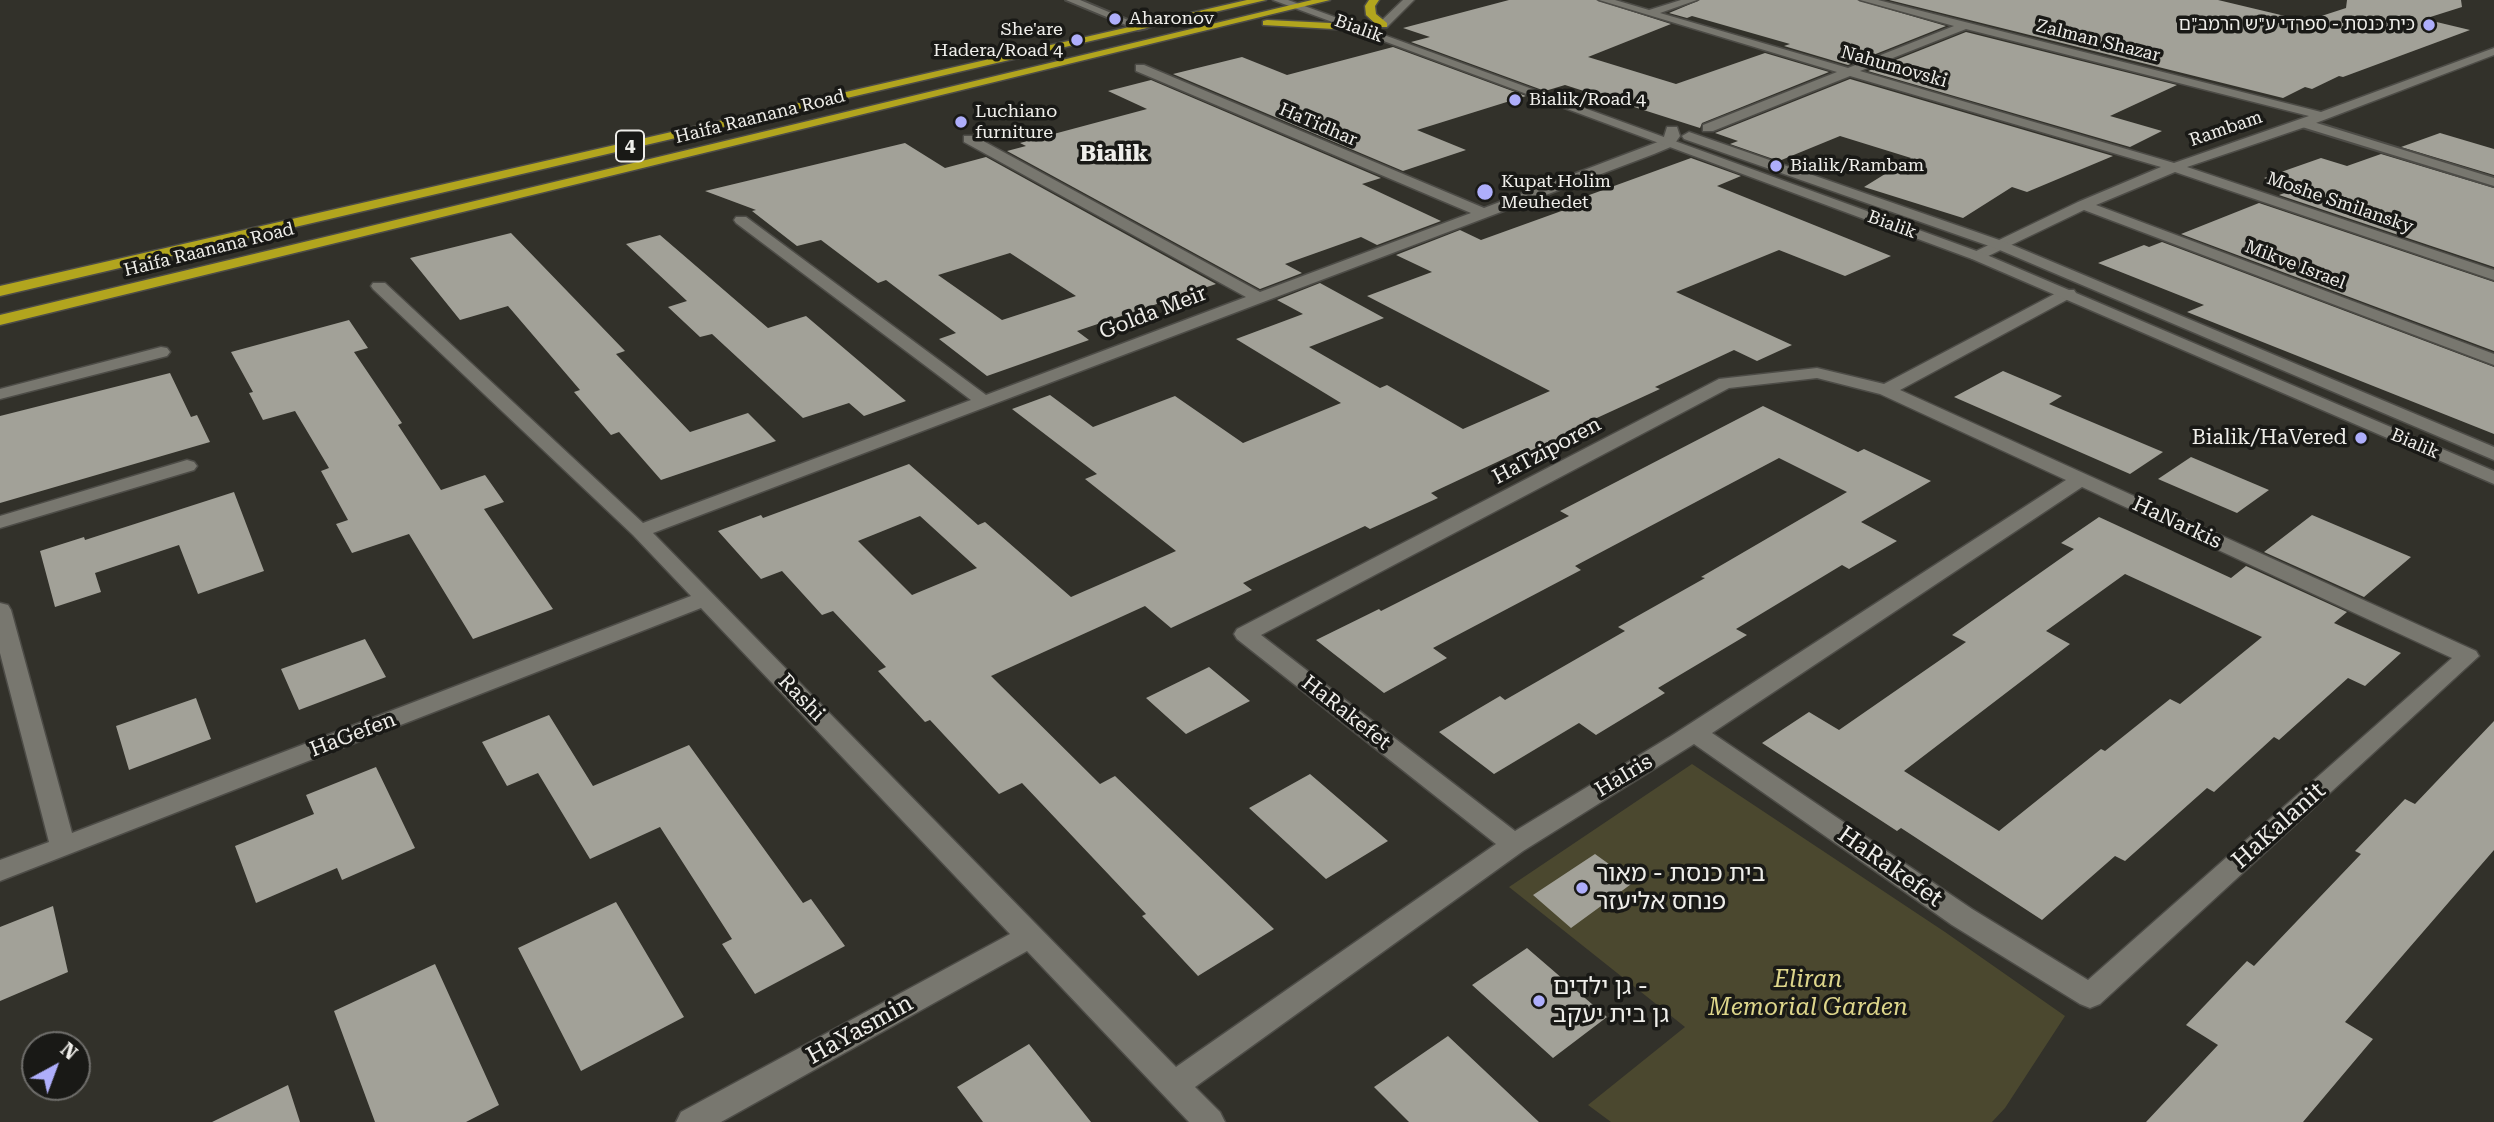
<!DOCTYPE html>
<meta charset="utf-8">
<style>
body{margin:0}
#map{position:relative;width:2494px;height:1122px;overflow:hidden;background:#32312a;font-family:"Roboto Serif",serif}
canvas{display:block}
.north{position:absolute;left:21px;top:1031px;width:70px;height:70px;box-sizing:border-box;background:#191916;border:2px solid #6f6e6b;border-radius:50%;rotate:41deg;font-size:19px;font-weight:700;line-height:28px;text-align:center;color:#efeeea}
.north::after{content:'';display:block;margin:auto;width:24px;height:32px;background:#aeaefb;clip-path:polygon(50% 0,100% 100%,50% 72%,0 100%)}
</style>
<div id="map">
<canvas width="2494" height="1122"></canvas>
<div class="north">N</div>
</div>
<script>
const context = document.querySelector('canvas').getContext('2d');
context.lineJoin = 'round';
function fill(path, color) {
  context.fillStyle = color;
  context.fill(path, 'evenodd');
}
function stroke(path, color, width, dash) {
  context.strokeStyle = color;
  context.lineWidth = width;
  context.lineCap = dash ? 'butt' : 'round';
  context.setLineDash(dash || []);
  context.stroke(path);
}
function drawText(font, color, halo, rows, align = 'center') {
  context.font = font + ' "Roboto Serif","Noto Sans Hebrew",serif';
  context.lineWidth = 7;
  context.setLineDash([]);
  context.textBaseline = 'middle';
  context.strokeStyle = halo;
  context.fillStyle = color;
  for (const [text, x, y, turn = 0] of rows) {
    context.save();
    context.translate(x, y);
    context.rotate((+turn || 0) * Math.PI / 180);
    context.textAlign = isNaN(turn) ? turn : align;
    if (halo) context.strokeText(text, 0, 0);
    context.fillText(text, 0, 0);
    context.restore();
  }
}
fill(new Path2D(`
 M1692,764L1945,932L2065,1016L2005,1108L1992,1122H1611L1588,1105L1685,1027L1509,887Z`), '#4b482f');
fill(new Path2D(`
 M1509,0H1596L1671,24L1588,57L1676,84L1765,53L1829,72L1702,123L1700,128L1565,85L1545,91L1411,42L1430,37L1403,28Z
 M1700,0H1857L1946,26L1848,65L1784,46L1790,44L1692,16L1687,18L1669,13Z
 M1889,0H2218L2306,21L2346,8L2347,0H2461L2462,7L2424,19L2470,30L2343,77L2339,76L2312,89L2305,87L2283,98Z
 M1966,32L2177,85L2110,116L2162,131L2130,147L1868,71Z
 M1393,47L1526,96L1417,130L1466,150L1403,171L1173,74L1242,57L1287,75Z
 M1850,79L2113,156L2027,192L2012,187L1963,218L1864,187L1911,158L1840,136L1779,161L1730,144L1738,141L1715,133Z
 M1151,80L1381,178L1362,184L1441,221L1377,245L1361,237L1285,264L1302,273L1260,289L1007,151L1026,146L1020,143L1147,109L1108,91Z
 M2440,133L2494,149V175L2401,147Z
 M905,143L945,168L986,157L1216,284L1077,331L1089,340L987,376L939,339L956,333L886,280L878,283L821,240L797,246L752,211L756,210L705,191ZM1010,253L1076,296L1002,320L938,275Z
 M2381,154L2494,188V267L2279,195L2296,189L2264,178L2321,158L2347,166Z
 M1691,158L1741,176L1717,186L1891,256L1845,276L1779,250L1676,292L1792,345L1757,361L1734,350L1655,387L1660,389L1575,428L1579,431L1531,453L1525,449L1431,493L1438,498L1370,529L1365,526L1243,583L1252,590L1171,628L1145,606L991,676L1100,784L1115,776L1274,929L1198,976L1142,916L1146,914L1022,783L999,794L930,720L925,722L878,671L886,667L833,611L822,615L782,571L761,579L718,531L761,515L763,518L909,464L978,525L985,522L1071,597L1176,551L1085,479L1097,474L1012,409L1050,395L1093,427L1175,396L1243,443L1341,403L1236,339L1303,314L1277,300L1320,283L1384,318L1309,347L1380,388L1387,385L1463,429L1550,391L1367,296L1432,272L1396,255L1460,230L1481,240L1567,209L1559,206ZM920,516L977,568L912,595L858,541Z
 M2259,203L2494,282V351L2181,234Z
 M511,233L625,351L616,354L690,432L748,413L776,441L661,480L619,432L611,435L574,392L580,390L508,306L460,320L410,258Z
 M660,235L768,328L806,316L906,401L864,416L849,403L803,418L712,334L700,337L668,307L687,301L626,244Z
 M2162,242L2494,367V434L2187,312L2204,305L2098,263L2144,245L2149,247Z
 M349,320L368,348L354,352L402,423L398,425L441,490L485,475L504,502L484,509L553,609L473,639L409,534L352,553L336,524L348,520L321,471L329,468L295,411L263,420L249,393L253,392L231,352Z
 M2003,371L2062,396L2049,404L2163,452L2130,474L1954,397Z
 M170,373L191,417L197,415L210,442L0,503V416Z
 M1763,406L1858,452L1864,449L1931,481L1861,522L1897,541L1849,569L1842,565L1736,629L1747,635L1658,688L1665,693L1596,735L1579,723L1494,774L1439,732L1500,696L1505,700L1625,631L1618,627L1705,578L1701,577L1847,492L1779,458L1575,566L1581,570L1433,648L1447,658L1384,693L1316,640L1379,609L1381,611L1569,516L1560,511Z
 M2191,457L2269,490L2237,513L2158,479Z
 M234,492L264,571L198,594L179,545L95,573L101,592L55,607L40,551L84,537L85,540Z
 M2312,515L2411,557L2364,597L2264,552Z
 M2099,517L2231,578L2246,566L2347,612L2334,623L2401,653L2365,686L2348,678L2279,740L2274,737L2214,792L2207,788L2125,861L2115,856L2042,920L1901,828L1897,831L1762,743L1809,712L1839,730L1966,642L1952,635L2074,549L2061,543ZM2125,574L2262,637L2180,704L2170,699L2105,751L2101,749L1999,831L1904,771L2070,644L2046,631Z
 M365,639L386,677L299,710L281,669Z
 M1209,667L1250,701L1186,734L1146,698Z
 M196,698L211,739L129,770L116,726Z
 M549,715L593,786L689,745L803,903L811,899L845,946L755,994L722,944L732,939L660,827L590,859L538,773L507,786L482,742Z
 M2494,721V850L2345,1022L2373,1039L2303,1122H2146L2218,1045L2186,1025L2247,961L2254,966L2361,854L2355,851L2405,799L2415,804Z
 M376,767L415,848L342,880L337,868L256,903L235,846L314,814L306,795Z
 M1310,774L1388,841L1326,879L1249,808Z
 M1595,854L1634,882L1571,928L1533,895Z
 M616,902L684,1017L581,1071L518,948Z
 M53,906L68,972L0,1001V927Z
 M1527,948L1607,1017L1553,1058L1472,985Z
 M435,964L499,1105L466,1122H375L334,1011Z
 M1448,1036L1539,1122H1409L1374,1087Z
 M1029,1044L1091,1122H983L957,1087Z
 M288,1085L300,1122H212Z`), '#a2a198');
const lane = new Path2D(`
 M1066,0H1080L1147,28L1138,30Z
 M2299,120H2307L2494,178V186L2299,126Z`);
const street = new Path2D(`
 M1403,0H1414L1387,27H1379V23Z
 M1599,0H1615L1649,10L1681,0H1697L1660,13L1848,68L1954,26L1860,0H1878L2321,112L2494,48V55L2308,126L2187,167L2494,270V280L2175,172L2096,205L2494,354V365L2084,210L1982,259H1972L1969,256L1972,253L2078,202L2161,167L1850,76L1713,131H1703V125L1837,72ZM1966,29L2309,116L2174,163L1860,71Z
 M1136,65H1144L1484,208L1663,140L1667,127H1677L1680,136L1673,146L1654,154L653,533L1176,1067L1496,844L1237,639L1234,634L1237,629L1719,379L1817,368L1884,384L2062,290H2074L2076,293L2074,296L1900,390L2476,651L2479,656L2100,1004L2090,1008L2080,1004L1952,925L1694,744L1523,851L1195,1087L1220,1112L1225,1122H1189L1027,951L721,1122H676L681,1112L1010,934L701,608L0,881V860L49,842L0,653V603L8,605L11,610L72,833L691,596L633,535L373,289L371,286L373,283H385L643,523L971,400L736,223L734,220L736,217H746L986,395L1246,297L964,142V136H974L1260,292L1471,213L1136,71ZM1817,378L1880,394L2066,480L1671,736L1515,831L1261,635L1729,388ZM2082,487L2452,658L2088,980L1972,909L1712,733Z
 M161,347L167,348L170,352L167,356L0,399V389Z
 M187,460L194,462L197,466L194,470L0,528V516Z`);
const secondary = new Path2D(`
 M1273,0H1288L1982,253L2494,471V484L1972,259Z
 M1689,132L2005,242L2494,447V460L1995,248L1684,139L1682,136Z`);
const highway = new Path2D(`
 M1247,0H1266L0,296V286Z
 M1312,0H1330L0,325V315Z
 M1369,0H1379L1375,6L1376,14L1387,23V27H1379L1366,15L1365,6Z
 M1267,20L1352,24L1358,27L1352,30L1263,25V21Z`);
stroke(lane, '#4d4c47', 4);
stroke(street, '#4d4c47', 3);
stroke(secondary, '#4d4c47', 3);
stroke(highway, '#4d4c47', 3);
fill(lane, '#78776f');
fill(street, '#78776f');
fill(secondary, '#78776f');
fill(highway, '#b2a51e');
for (const [x, y, r, color] of [
 [1115,19,7,"#aeaefb"],
 [2429,25,7,"#aeaefb"],
 [1077,40,7,"#aeaefb"],
 [1515,100,7,"#aeaefb"],
 [961,122,7,"#aeaefb"],
 [1776,166,7,"#aeaefb"],
 [1485,192,9,"#aeaefb"],
 [2361,438,7,"#aeaefb"],
 [1582,888,7,"#aeaefb"],
 [1539,1001,7,"#aeaefb"]
]) {
  const dot = new Path2D();
  dot.arc(x, y, r, 0, 2 * Math.PI);
  context.fillStyle = color;
  context.fill(dot);
  stroke(dot, '#191916', 2.5);
}
drawText('18px', '#efeeea', '#191916', [
 ["Aharonov",1129,19],
 ["כית כנסת - ספרדי ע\"ש הרמב\"ם",2415,25,"right"],
 ["She'are",1063,30,"right"],
 ["Hadera/Road 4",1063,51,"right"],
 ["Bialik/Road 4",1529,100],
 ["Luchiano",975,112],
 ["furniture",975,133],
 ["Bialik/Rambam",1790,166],
 ["Kupat Holim",1501,182],
 ["Meuhedet",1501,203]
], 'left');
drawText('18px', '#efeeea', '#191916', [
 ["Bialik",1359,29,20],
 ["Zalman Shazar",2098,41,14],
 ["Nahumovski",1894,67,16],
 ["Haifa Raanana Road",760,117,-14],
 ["HaTidhar",1318,125,23],
 ["Rambam",2226,129,-19],
 ["Moshe Smilansky",2340,203,19],
 ["Bialik",1892,225,20],
 ["Haifa Raanana Road",209,250,-14],
 ["Mikve Israel",2295,265,21],
 ["Bialik",2415,444,23]
]);
for (const [x, y, w] of [
 [630,146,28]
]) {
  const box = new Path2D();
  box.roundRect(x - w / 2, y - 15.5, w, 31, 5);
  context.fillStyle = '#191916';
  context.fill(box);
  stroke(box, '#efeeea', 2);
}
drawText('bold 19px', '#efeeea', null, [
 ["4",630,146]
]);
drawText('21px', '#efeeea', '#191916', [
 ["Golda Meir",1153,313,-21],
 ["HaTziporen",1547,451,-28],
 ["HaNarkis",2177,523,25],
 ["Rashi",801,698,46],
 ["HaRakefet",1346,713,38],
 ["HaGefen",353,735,-21],
 ["HaIris",1624,776,-31]
]);
drawText('21px', '#efeeea', '#191916', [
 ["Bialik/HaVered",2347,438]
], 'right');
drawText('bold 23px', '#efeeea', '#191916', [
 ["Bialik",1114,154]
]);
drawText('24px', '#efeeea', '#191916', [
 ["HaKalanit",2279,826,-42],
 ["HaRakefet",1890,867,35],
 ["HaYasmin",860,1030,-29]
]);
drawText('24px', '#efeeea', '#191916', [
 ["בית כנסת - מאור",1596,874],
 ["פנחס אליעזר",1596,902],
 ["גן ילדים -",1553,987],
 ["גן בית יעקב",1553,1015]
], 'left');
drawText('italic 24px', '#ded68b', '#191916', [
 ["Eliran",1808,980],
 ["Memorial Garden",1808,1008]
]);
</script>
